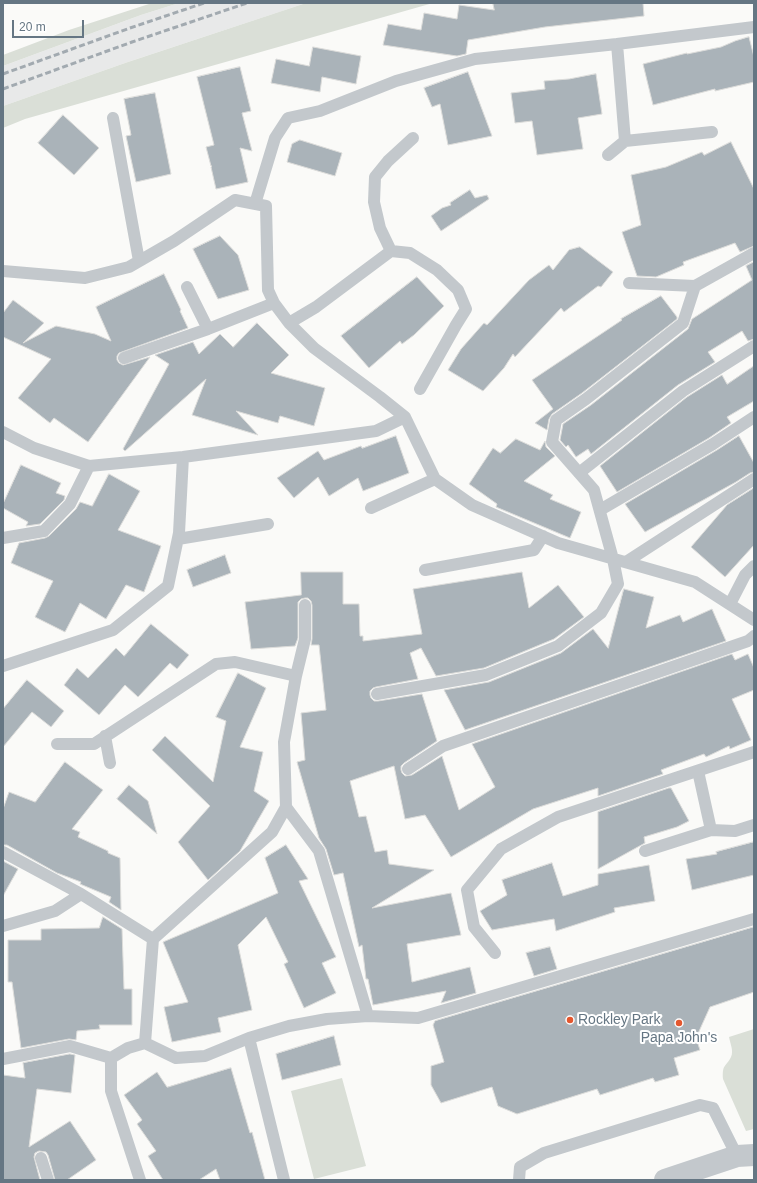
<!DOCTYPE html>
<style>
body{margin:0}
#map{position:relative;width:757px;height:1183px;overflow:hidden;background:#fafaf8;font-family:Arial,sans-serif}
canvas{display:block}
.frame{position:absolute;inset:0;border:4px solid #657683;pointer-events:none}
.scale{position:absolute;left:12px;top:20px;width:72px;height:18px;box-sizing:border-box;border:2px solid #657683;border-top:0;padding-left:5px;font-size:12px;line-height:14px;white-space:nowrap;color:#657683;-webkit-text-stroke:3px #fff;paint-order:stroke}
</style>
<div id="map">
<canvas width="757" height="1183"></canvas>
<div class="frame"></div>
<div class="scale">20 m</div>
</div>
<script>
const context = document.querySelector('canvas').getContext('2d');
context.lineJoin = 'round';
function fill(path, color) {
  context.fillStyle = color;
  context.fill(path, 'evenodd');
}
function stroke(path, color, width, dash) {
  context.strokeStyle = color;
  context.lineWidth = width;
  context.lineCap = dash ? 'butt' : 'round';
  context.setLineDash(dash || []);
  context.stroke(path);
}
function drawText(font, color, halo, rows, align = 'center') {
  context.font = font + ' Arial,sans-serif';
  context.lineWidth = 4;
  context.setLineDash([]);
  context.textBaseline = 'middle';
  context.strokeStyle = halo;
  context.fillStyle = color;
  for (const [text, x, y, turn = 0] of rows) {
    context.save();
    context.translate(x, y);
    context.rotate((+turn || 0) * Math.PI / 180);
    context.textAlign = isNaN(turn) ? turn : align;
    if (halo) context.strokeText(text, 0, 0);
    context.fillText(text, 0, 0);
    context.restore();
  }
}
fill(new Path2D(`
 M179,3H306L125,63L3,106V66L141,15Z`), '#e8e9e9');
fill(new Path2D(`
 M152,3H179L141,15L3,66V55L69,30Z
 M306,3H433L25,119L3,128V106L125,63Z
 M754,1029V1129L746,1131L723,1079C722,1064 726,1067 731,1057C734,1051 730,1043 729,1037Z
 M342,1078L366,1166L314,1179L291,1091Z`), '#dadfd7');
const building = new Path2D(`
 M493,3H643L644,16L545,27L468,40L466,54L457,56L383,45L388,24L421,30L424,13L457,19L459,5L494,10Z
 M749,37L754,57V82L715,91V89L653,105L643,64L687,53V54L721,47L735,41Z
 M313,47L361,56L356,84L322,77L320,92L271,83L276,59L309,66Z
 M240,67L251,111L242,113L252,151L240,148L248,182L216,189L211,167L212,166H211L206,147L214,145L197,77Z
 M468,72L492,136L448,145L440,104L432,107L424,88Z
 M596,74L602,114L578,118L583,149L537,155L532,121L515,123L511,93L545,89L544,81L569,79Z
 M155,93L171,174L136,182L126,136L131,135L124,99Z
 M63,115L99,148L74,175L38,143Z
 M300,140L342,153L335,176L287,162L292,144Z
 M731,142L754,189V246L740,252L735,243L683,262L684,265L656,277L637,276L622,232L641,225L631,175L666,167L702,152L704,155Z
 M470,190L475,198L487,195L489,199L441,231L431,216L442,208L451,205L450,203Z
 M220,236L238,255L249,290L218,299L193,249Z
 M580,247L613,272L601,287L598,286L564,312L561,308L515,357L513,354L504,368L483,391L448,370L461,349L484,323L487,325L529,280L549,265L553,270L569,250Z
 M754,262V339L748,341L742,331L708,352L715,362L678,385L591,454L588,449L576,457L568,445L566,447L560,440L563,424L591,405L688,329L692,319L752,280L746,266Z
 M164,274L181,310L180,311L188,328L119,353L117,356V360L119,363L123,365L150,357L88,442L54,418L50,423L18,398L51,359L3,337V313L13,300L44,323L23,343L56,326L95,334L111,341L96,307Z
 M417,277L444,306L414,335L402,344L400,341L369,368L341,336Z
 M661,296L677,317V319L582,393L552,414L549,419L547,430L535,423L553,409L532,380L622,320L621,319Z
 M257,323L289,355L271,373L325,388L314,426L280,416L278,423L236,411L258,435L192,415L206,379L125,451L123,449L169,364L155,355L193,342L199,354L220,334L233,347Z
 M754,366V401L727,417L731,423L709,438L617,492L600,466L687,397L722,375L727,384Z
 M396,436L409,473L363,491L358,478L329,496L318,477L294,498L277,478L318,451L324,460L361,446L362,448Z
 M739,436L754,463V472L750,473L736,482L645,532L625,504L717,450Z
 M516,439L540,450L545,441L546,447L555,456L524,481L553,495L550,499L581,512L570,538L496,507L497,504L469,484L493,448L500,453Z
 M21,465L61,483L56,493L65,496L64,500L40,524L26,526L28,522L3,508V504Z
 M109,474L140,491L118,530L161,546L144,592L126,585L106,619L80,603L65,632L35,617L53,581L11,563L19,543L45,538L49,536L76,509L80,502L92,506Z
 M754,488V545L725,577L691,547L727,505Z
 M225,555L231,573L193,587L187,570Z
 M301,572H343V604H359L360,636H363V641L422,634L413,589L522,572L529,608L558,585L584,617L554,639L484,668L436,676L421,648L410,653L418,679L376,687L373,688L370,691V695L371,698L374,701H378L422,694L437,741L404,763L401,766V770L402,773L405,776L412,775L442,756L459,810L495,787L472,744L732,654L735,660L748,654L754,668V690L732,699L751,740L730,749L729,746L706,757L704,754L661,770L663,774L598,796V788L533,809L451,857L425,815L405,819L394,766L350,781L359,817L366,816L375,852L387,850L389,864L434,870L372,908L451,893L461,935L407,944L412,982L470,967L476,993L441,1003L446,991L373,1005L368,979H366L362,945L359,947L343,873L334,875L326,849L319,838L297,762L305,760L301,713L326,710L319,645H311L312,639V605L311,601L308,598H305L301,599L298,602V638L295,646L251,649L245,602L301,595Z
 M624,589L654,597L646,628L680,615L683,622L712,609L726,641L465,730L444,690L489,682L561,653L593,629L608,648Z
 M151,624L189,655L177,669L170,663L138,697L125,685L99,715L64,685L77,668L88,678L116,648L124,656Z
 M238,673L266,688L240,747L263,752L254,791L269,801L240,851L208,880L178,842L210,806L152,750L165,736L213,782L226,721L216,717Z
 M27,680L64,711L51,727L32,712L3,747V709Z
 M65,762L103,790L72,829L80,832L78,837L108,851V853L120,858L121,910L109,902L111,897L80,884L81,882L57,873L7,845H3V809L9,792L35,802Z
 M129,785L148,801L157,834L117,799Z
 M669,788H671L689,821L677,827L644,837L645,843L598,869V812Z
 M754,842V875L692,890L686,859L717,854L716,852Z
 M286,845L308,879L299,881L336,957L322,963L336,993L304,1008L284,964L288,962L266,917L238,945L252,1010L218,1018L221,1032L172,1042L164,1007L188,1002L163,942L278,893L265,858Z
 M3,861L18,869L3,896Z
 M552,863L563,896L598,885V874L649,865L655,901L614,908L615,912L556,931L554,919L492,930L480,911L507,895L502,880Z
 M103,917L122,929L124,989H132V1025H99L100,1029L77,1031L76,1040L69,1039L21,1048L12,982H8V940H41V929L99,928Z
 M754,927V992L710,1007L696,1038L700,1050L674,1058L679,1075L655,1082L653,1078L600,1095L597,1089L517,1114L498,1106L492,1087L441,1103L431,1085V1066L444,1062L433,1025L435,1021Z
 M550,947L557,969L534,976L526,953Z
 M334,1036L341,1065L282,1080L276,1054Z
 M70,1054L75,1055L71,1093L37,1089L29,1147L70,1121L96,1160L67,1180H55L48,1155L46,1152L39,1151L35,1153L34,1157L40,1180H3V1075L25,1078L23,1063Z
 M231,1068L250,1133L252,1132L265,1180H220L216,1169L199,1180H163L148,1156L156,1151L137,1124L142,1120L124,1095L157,1072L167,1087Z`);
fill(building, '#aab3b9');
stroke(building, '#dcdcda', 1);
stroke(new Path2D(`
 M617,44L754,27
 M113,118L139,261
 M625,141L712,132
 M255,204L275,138L288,118L320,111L396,81L475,59L617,44L625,141L608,155
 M391,251L380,228L374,202L375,177L388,161L413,138
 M3,271L85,278L129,267L174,241L235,200L266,206L268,290L274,303L289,323L314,348L380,397L405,417L376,431L183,457L89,466L34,448L3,432
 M629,283L695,286
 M187,287L208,329
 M289,323L316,307L391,251L410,253L437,270L458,290L466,309L456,325L420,389
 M124,358L208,329L274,303
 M405,417L435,479L472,505L558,543L695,582L754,620
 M579,473L683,391L754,346
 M371,508L435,479
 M600,510L713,444L754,417
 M3,538L44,531L70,504L89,466
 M178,539L268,524
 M626,562L754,479
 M425,570L534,550L543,536
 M730,604L745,575L754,566
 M3,666L113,630L168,586L179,533L183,457
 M377,694L486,675L558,646L601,613L618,584L613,559L594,490L552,442L556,420L586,399L683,323L695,286L754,253
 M105,736L110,763
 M57,744H94L216,664L235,662L296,676
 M408,769L443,746L748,641L754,636
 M286,807L319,851L368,1016
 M711,830L735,831L754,825
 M645,851L711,830L698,771
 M3,852L81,894L153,939L272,832L286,807L284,742L296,676L305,639V605
 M3,926L55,911L81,894
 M495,953L474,927L467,890L501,849L558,817L754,752
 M249,1038L284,1180
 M145,1043L153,939
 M3,1059L70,1046L111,1058
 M41,1158L48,1180
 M140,1180L111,1091V1058L128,1048L145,1043L176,1058L205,1056L249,1038L289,1026L327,1019L368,1016L418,1018L754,919
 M519,1180L520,1167L544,1153L700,1105L713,1108L737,1156`), '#c3c8cc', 12);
stroke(new Path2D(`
 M665,1180L737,1156L754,1155`), '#c3c8cc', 22);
stroke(new Path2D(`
 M3,74L130,28L204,3
 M3,89L132,42L247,3`), '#a2aab0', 3, [6, 3]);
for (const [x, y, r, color] of [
 [570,1020,4,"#e4572e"],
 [679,1023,4,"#e4572e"]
]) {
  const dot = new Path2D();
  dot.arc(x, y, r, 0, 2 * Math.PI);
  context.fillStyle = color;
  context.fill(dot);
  stroke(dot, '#fff', 1.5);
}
drawText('14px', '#657683', '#fff', [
 ["Rockley Park",578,1020],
 ["Papa John's",679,1038,"center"]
], 'left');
</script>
